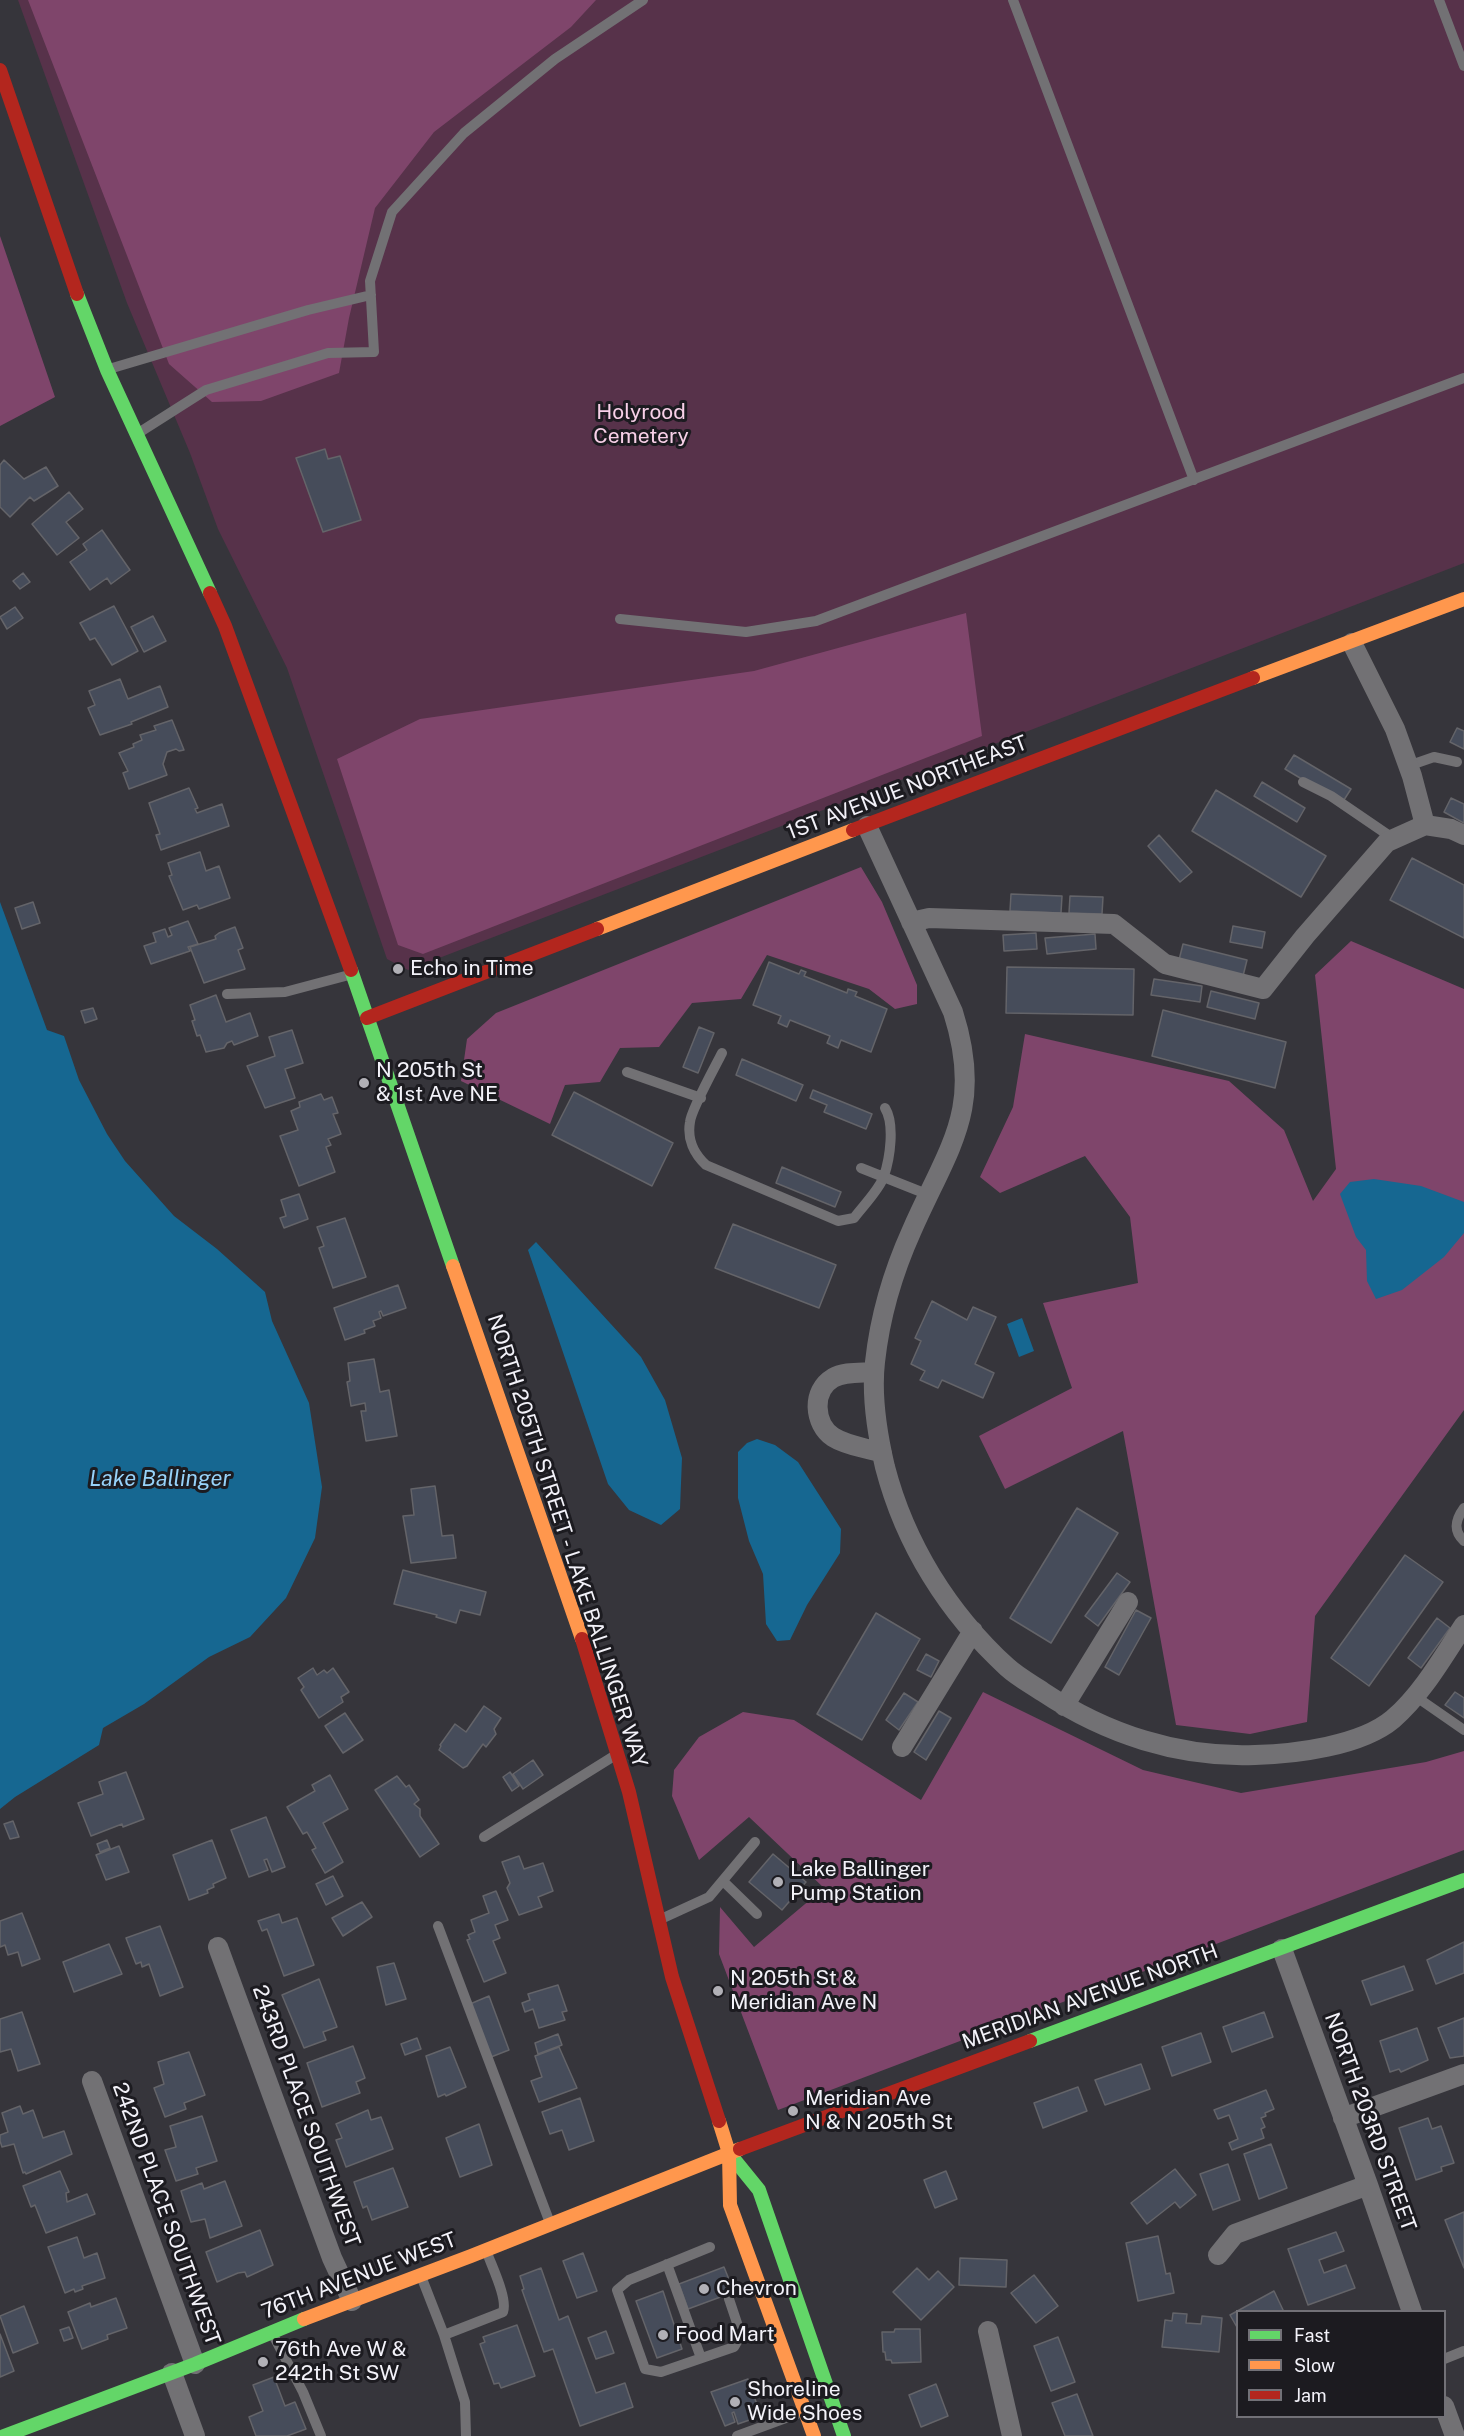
<!DOCTYPE html>
<style>
body{margin:0}
#map{position:relative;width:1464px;height:2436px;overflow:hidden;background:#36353b;font-family:"Public Sans",sans-serif}
canvas{display:block}
.legend{position:absolute;left:1236px;top:2310px;width:210px;height:108px;box-sizing:border-box;background:#1c1b20;border:2px solid #727177;margin:0;padding:8px 10px;list-style:none;font-size:18px;color:#f3f2f9}
.legend li{display:flex;align-items:center;gap:12px;height:30px}
.legend b{width:30px;border:2px solid #727177}
</style>
<div id="map">
<canvas width="1464" height="2436"></canvas>
<ul class="legend">
<li><b style="height:8px;background:#63d668"></b>Fast</li>
<li><b style="height:8px;background:#ff974d"></b>Slow</li>
<li><b style="height:8px;background:#b3261e"></b>Jam</li>
</ul>
</div>
<script>
const context = document.querySelector('canvas').getContext('2d');
context.lineJoin = 'round';
function fill(path, color) {
  context.fillStyle = color;
  context.fill(path, 'evenodd');
}
function stroke(path, color, width, dash) {
  context.strokeStyle = color;
  context.lineWidth = width;
  context.lineCap = dash ? 'butt' : 'round';
  context.setLineDash(dash || []);
  context.stroke(path);
}
function drawText(font, color, halo, rows, align = 'center') {
  context.font = font + ' "Public Sans",sans-serif';
  context.lineWidth = 6;
  context.setLineDash([]);
  context.textBaseline = 'middle';
  context.strokeStyle = halo;
  context.fillStyle = color;
  for (const [text, x, y, turn = 0] of rows) {
    context.save();
    context.translate(x, y);
    context.rotate((+turn || 0) * Math.PI / 180);
    context.textAlign = isNaN(turn) ? turn : align;
    if (halo) context.strokeText(text, 0, 0);
    context.fillText(text, 0, 0);
    context.restore();
  }
}
fill(new Path2D(`
 M18,0H1464V563L408,970L387,959L287,668L218,529L190,453L127,303Z`), '#57324a');
fill(new Path2D(`
 M28,0H596L571,27L434,132L375,208L349,318L339,373L261,401L212,402L169,364Z
 M0,236L55,397L0,426Z
 M966,613L982,736L423,954L398,945L337,759L420,719L754,671Z
 M861,867L882,902L917,985V1004L895,1009L869,989L767,955L741,999L692,1003L659,1047L620,1048L600,1082L565,1085L550,1124L461,1081L467,1039L496,1013Z
 M1351,941L1464,989V1410L1315,1616L1307,1722L1250,1734L1176,1725L1123,1431L1005,1489L979,1436L1072,1388L1043,1303L1138,1283L1130,1217L1085,1156L1000,1193L980,1177L1013,1107L1025,1034L1229,1081L1284,1130L1313,1201L1336,1169L1315,975Z
 M983,1692L1143,1770L1241,1793L1426,1762L1464,1751V1850L778,2110L719,1954L720,1907L754,1947L824,1888L749,1817L699,1860L672,1796L674,1770L699,1737L743,1712L794,1720L921,1800Z`), '#7f456b');
fill(new Path2D(`
 M0,902L47,1030L64,1036L79,1080L107,1134L125,1161L174,1216L217,1249L265,1292L272,1321L309,1403L322,1487L315,1538L286,1598L250,1637L209,1657L144,1704L103,1728L99,1745L15,1797L0,1809Z
 M1374,1179L1421,1186L1464,1202V1233L1444,1257L1402,1290L1376,1299L1367,1281L1366,1250L1356,1237L1340,1194L1350,1182Z
 M536,1242L641,1357L665,1400L682,1458L680,1509L661,1525L629,1510L608,1484L528,1250Z
 M1022,1318L1034,1351L1019,1357L1007,1324Z
 M757,1439L775,1445L798,1462L841,1529L840,1553L807,1605L790,1640L777,1641L766,1624L763,1574L749,1541L738,1498V1452L747,1443Z`), '#166791');
const building = new Path2D(`
 M325,449L328,459L340,456L361,520L323,532L296,458Z
 M4,460L24,479L46,467L58,486L34,501L30,497L10,517L0,507V465Z
 M69,492L83,509L66,522L79,538L57,555L32,524Z
 M102,530L130,570L111,584L107,578L90,590L70,562L87,550L83,544Z
 M23,573L30,582L20,589L13,581Z
 M114,606L138,651L112,665L95,638L90,640L80,623Z
 M15,607L23,618L7,629L0,617Z
 M153,616L166,641L144,652L131,627Z
 M120,679L128,699L160,686L168,707L131,722L132,724L100,735L88,708L95,705L89,691Z
 M172,720L184,750L179,751L176,749L167,752L163,764L167,775L129,789L123,773L128,771L119,753L134,747L133,744L142,740L140,735L156,730L154,726Z
 M1457,728L1464,731V749L1450,742Z
 M1294,755L1351,789L1342,803L1285,769Z
 M1262,782L1305,808L1297,822L1254,796Z
 M189,788L198,808L195,809L197,813L222,804L229,826L161,850L156,835L160,834L149,803Z
 M1216,790L1326,856L1301,897L1192,831Z
 M1451,798L1464,804V823L1444,812Z
 M1159,835L1192,872L1180,882L1148,846Z
 M200,852L206,871L219,866L230,898L199,909L197,905L183,910L169,876L172,875L168,863Z
 M1412,858L1464,885V938L1390,900Z
 M1011,894L1062,896L1061,913L1010,911Z
 M1070,896L1103,897L1102,914L1069,913Z
 M33,902L40,923L22,929L15,908Z
 M188,921L198,944L188,947L190,951L151,964L144,946L156,942L153,933L165,929L168,937L172,935L169,928Z
 M1233,926L1265,932L1262,948L1230,942Z
 M235,927L243,948L238,950L245,969L204,983L190,947L216,939L215,936L219,933Z
 M1036,933L1037,949L1004,951L1003,935Z
 M1095,934L1096,949L1047,954L1045,938Z
 M1183,944L1247,960L1243,976L1179,960Z
 M769,962L799,974L801,970L806,972L804,976L847,993L848,989L857,992L855,996L887,1009L871,1052L841,1040L838,1048L827,1043L830,1036L790,1020L787,1027L778,1023L781,1016L753,1005Z
 M1007,967L1134,969L1133,1015L1006,1013Z
 M1154,979L1202,986L1200,1002L1151,995Z
 M1211,991L1259,1003L1255,1019L1207,1007Z
 M216,995L226,1022L250,1013L258,1036L234,1045L232,1041L227,1043L224,1048L206,1052L200,1035L197,1036L192,1021L195,1020L190,1005Z
 M93,1008L97,1019L85,1023L81,1011Z
 M1163,1010L1286,1042L1275,1088L1152,1056Z
 M699,1027L714,1033L698,1073L683,1067Z
 M292,1030L303,1063L285,1069L295,1098L265,1108L247,1066L275,1056L269,1037Z
 M742,1059L803,1085L796,1101L736,1075Z
 M813,1090L872,1114L866,1129L824,1112L827,1105L810,1098Z
 M574,1092L673,1143L652,1186L552,1135Z
 M321,1094L324,1100L332,1097L338,1113L333,1114L341,1134L328,1139L331,1145L326,1147L335,1172L299,1186L280,1136L298,1130L291,1111L300,1107L299,1102Z
 M782,1167L841,1192L835,1207L776,1183Z
 M299,1194L308,1219L284,1228L280,1218L286,1216L281,1200Z
 M345,1218L366,1277L333,1288L319,1248L324,1246L317,1227Z
 M733,1224L836,1265L819,1308L715,1268Z
 M398,1285L406,1308L383,1316L381,1311L379,1312L381,1318L373,1321L375,1326L364,1330L365,1333L345,1340L334,1308Z
 M932,1301L967,1320L973,1307L996,1317L975,1364L994,1373L983,1398L942,1380L938,1388L920,1380L925,1371L911,1364L921,1341L915,1338Z
 M374,1359L380,1392L389,1390L397,1436L366,1441L361,1411H366L365,1403L351,1406L347,1382L350,1381L348,1363Z
 M435,1486L442,1536L453,1535L456,1558L411,1563L403,1516L414,1515L411,1489Z
 M1077,1508L1118,1533L1051,1643L1010,1618Z
 M1405,1555L1443,1582L1369,1686L1331,1658Z
 M403,1570L486,1592L480,1615L460,1610L456,1623L436,1617L437,1615L394,1604Z
 M1117,1573L1130,1582L1098,1626L1085,1616Z
 M1136,1610L1151,1618L1119,1675L1105,1667Z
 M876,1613L920,1639L862,1740L817,1714Z
 M1437,1618L1450,1628L1421,1668L1408,1658Z
 M926,1654L939,1661L931,1677L917,1670Z
 M313,1668L317,1675L324,1670L327,1673L333,1668L349,1692L341,1697L343,1702L319,1718L301,1690L304,1687L298,1678Z
 M1455,1692L1464,1698V1718L1445,1705Z
 M904,1693L918,1702L899,1730L886,1720Z
 M484,1706L501,1718L494,1729L496,1734L486,1747L483,1744L467,1766L463,1768L439,1750L441,1746L440,1745L455,1724L466,1732Z
 M939,1711L951,1718L926,1760L914,1752Z
 M345,1713L363,1740L343,1753L325,1726Z
 M533,1760L543,1775L523,1789L513,1774Z
 M126,1772L144,1819L123,1827L122,1824L91,1836L78,1803L103,1794L99,1782Z
 M510,1772L519,1786L512,1791L503,1777Z
 M330,1775L348,1809L323,1823L343,1862L325,1873L312,1850L316,1848L307,1832L303,1834L287,1807L315,1791L312,1785Z
 M397,1776L406,1787L409,1785L419,1800L414,1804L420,1809V1816L439,1844L420,1857L375,1790Z
 M266,1817L285,1867L272,1872L267,1859L264,1860L268,1870L249,1877L231,1830Z
 M13,1821L19,1837L10,1839L4,1824Z
 M107,1840L110,1848L100,1852L97,1844Z
 M212,1840L226,1878L213,1884L214,1887L207,1890L208,1893L189,1900L173,1855Z
 M119,1846L129,1872L106,1880L96,1855Z
 M773,1854L806,1882L782,1910L749,1882Z
 M519,1856L524,1869L543,1863L553,1891L538,1897L542,1907L519,1915L507,1888L510,1883L502,1862Z
 M333,1876L343,1896L326,1905L316,1884Z
 M496,1891L508,1920L495,1925L500,1938L493,1941L506,1973L484,1982L467,1940L470,1939L468,1935L475,1932L471,1920L489,1913L483,1896Z
 M362,1902L372,1917L343,1936L332,1918Z
 M22,1913L40,1959L22,1966L18,1952L8,1955L5,1945L0,1947V1921Z
 M279,1914L282,1923L297,1918L314,1965L284,1976L267,1929L262,1931L258,1921Z
 M160,1926L183,1987L160,1996L149,1964L142,1967L141,1962L136,1964L126,1938Z
 M1464,1942V1973L1436,1984L1427,1960Z
 M109,1944L122,1974L74,1992L63,1962Z
 M394,1963L406,1999L386,2005L377,1967Z
 M1404,1966L1413,1990L1371,2005L1362,1981Z
 M319,1979L337,2027L323,2032L326,2040L304,2048L282,1995Z
 M558,1985L567,2011L562,2012L565,2020L539,2028L533,2009L525,2012L522,2003L530,2000L528,1994Z
 M489,1996L509,2050L491,2057L470,2004Z
 M22,2012L40,2064L18,2071L11,2049L0,2052V2019Z
 M1264,2012L1273,2037L1232,2052L1223,2027Z
 M1464,2018V2056L1450,2058L1438,2028Z
 M1417,2028L1428,2060L1401,2072L1399,2069L1390,2072L1380,2041Z
 M1201,2033L1211,2062L1172,2076L1162,2047Z
 M558,2034L562,2045L538,2054L535,2043Z
 M417,2038L421,2049L405,2055L401,2044Z
 M353,2046L365,2078L356,2082L360,2093L322,2107L307,2063Z
 M450,2047L466,2087L446,2096L445,2094L438,2097L426,2056Z
 M559,2047L577,2088L539,2102L531,2081L542,2077L535,2056Z
 M189,2052L205,2095L184,2103L186,2109L165,2117L154,2088L164,2084L158,2062Z
 M1141,2064L1150,2089L1105,2105L1095,2080Z
 M1078,2087L1087,2111L1043,2128L1034,2103Z
 M1266,2090L1274,2109L1265,2113L1266,2116L1261,2118L1265,2127L1261,2129L1264,2138L1232,2150L1229,2143L1238,2139L1229,2115L1218,2119L1214,2110Z
 M580,2098L594,2141L569,2150L562,2130L550,2134L542,2112Z
 M20,2106L23,2114L33,2110L43,2138L64,2131L72,2154L26,2174L25,2172L23,2173L14,2144L2,2147L0,2141V2135L8,2132L2,2113Z
 M368,2110L371,2120L381,2117L393,2149L346,2167L336,2140L342,2138L336,2124Z
 M202,2116L217,2161L196,2168L198,2174L176,2181L165,2150L176,2147L170,2126Z
 M1428,2118L1432,2129L1441,2126L1454,2163L1441,2167L1442,2171L1416,2180L1399,2128Z
 M479,2124L492,2165L460,2177L446,2138Z
 M1271,2144L1287,2188L1259,2199L1244,2154Z
 M1228,2164L1240,2200L1213,2210L1200,2174Z
 M393,2168L408,2207L372,2220L367,2206L363,2208L354,2182Z
 M1175,2169L1196,2195L1180,2208L1175,2202L1147,2224L1131,2203Z
 M60,2171L69,2192L66,2193L67,2202L87,2194L95,2214L46,2233L35,2205L31,2207L23,2186Z
 M946,2171L957,2199L935,2208L924,2180Z
 M225,2181L242,2226L210,2238L205,2219L191,2222L181,2191L202,2183L204,2189Z
 M1464,2212V2268L1445,2220Z
 M260,2230L273,2265L247,2277L245,2272L238,2273L217,2282L206,2252Z
 M1336,2232L1344,2251L1319,2260L1324,2273L1346,2265L1355,2288L1308,2305L1288,2249Z
 M1158,2236L1166,2274L1170,2273L1174,2293L1138,2301L1126,2243Z
 M77,2237L84,2258L97,2253L105,2278L82,2286L83,2289L75,2292L74,2289L65,2293L48,2247Z
 M583,2253L597,2291L577,2298L563,2261Z
 M960,2258L1007,2260L1006,2287L959,2285Z
 M724,2267L734,2292L688,2309L679,2284Z
 M541,2268L559,2320L568,2316L596,2393L625,2383L633,2407L580,2426L553,2349L544,2352L522,2290L524,2289L520,2276Z
 M917,2268L929,2280L938,2271L954,2287L921,2320L893,2292Z
 M1034,2275L1058,2306L1036,2323L1011,2293Z
 M663,2291L682,2349L657,2358L636,2301Z
 M1274,2291L1284,2312H1238V2329L1230,2315Z
 M116,2298L127,2328L107,2335L108,2339L82,2349L68,2312L90,2303L91,2307Z
 M24,2306L38,2343L13,2353L0,2316Z
 M1173,2313L1187,2314L1186,2323L1201,2324L1202,2316L1222,2318L1219,2352L1162,2347L1165,2320L1172,2321Z
 M517,2325L535,2376L501,2388L499,2383L494,2384L480,2344L485,2342L483,2337Z
 M69,2327L73,2338L64,2341L60,2330Z
 M895,2329H920L921,2362L892,2363L891,2360H886L885,2352H883L882,2332H894Z
 M606,2331L614,2353L596,2359L588,2338Z
 M0,2334L14,2371L0,2377Z
 M1058,2337L1075,2382L1051,2391L1034,2346Z
 M274,2377L285,2406L295,2402L306,2429L287,2436H256L249,2417L263,2411L253,2385Z
 M748,2379L761,2416L738,2424L734,2412L732,2413L735,2422L725,2426L711,2392Z
 M936,2384L948,2416L921,2427L909,2395Z
 M1077,2394L1093,2436H1065L1052,2403Z`);
fill(building, '#464c5a');
stroke(building, '#646469', 1.5);
stroke(new Path2D(`
 M1013,0L1194,480
 M1439,0L1464,66
 M109,369L308,310L371,295
 M140,432L206,390L328,353L374,352L370,281L392,212L464,133L555,59L643,0
 M620,619L746,632L816,621L1464,378
 M1408,766L1434,757L1457,762
 M1303,782L1331,796L1394,839
 M227,994L285,992L349,975
 M722,1053C715,1067 691,1110 690,1122C687,1139 694,1154 706,1165L838,1221L854,1218C862,1207 880,1189 884,1176C890,1158 895,1124 885,1108
 M627,1072L701,1098
 M861,1168L929,1195
 M1464,1508C1456,1519 1452,1530 1464,1541
 M1415,1696L1464,1730
 M484,1837L614,1756
 M723,1881L757,1914
 M661,1919L709,1897L755,1842
 M438,1926L550,2223
 M710,2247L629,2280L617,2290L645,2369L661,2372L734,2347L741,2335L729,2299
 M667,2264L701,2358
 M421,2276L444,2335L465,2402L466,2436
 M272,2333L303,2392L321,2436
 M444,2335L503,2312C508,2298 491,2265 486,2250
 M1444,2359L1464,2351
 M737,2436L802,2412`), '#727174', 10);
stroke(new Path2D(`
 M1352,643L1395,729L1412,776L1425,825
 M867,826L953,1012C984,1109 949,1146 912,1230C893,1272 880,1316 875,1362C871,1397 877,1433 885,1467C905,1544 948,1613 1007,1667C1018,1677 1031,1684 1043,1692C1106,1734 1179,1758 1255,1755C1295,1754 1361,1746 1393,1719C1422,1694 1443,1657 1464,1625
 M911,922L929,918L1114,924L1165,964L1263,989L1305,936L1387,842L1425,825L1451,829L1464,835
 M874,1372C861,1373 844,1371 833,1378C811,1391 814,1424 833,1437C847,1446 867,1448 882,1453
 M1064,1706L1128,1602
 M902,1747L973,1631
 M218,1947L332,2258L352,2301
 M1282,1949L1368,2185L1412,2312
 M92,2081L195,2364
 M1343,2118L1464,2074
 M1218,2255L1235,2234L1368,2185
 M988,2331L1012,2436
 M172,2373L195,2436
 M1444,2406L1455,2436`), '#727174', 20);
stroke(new Path2D(`
 M77,294L107,370L210,593
 M351,970L453,1266
 M1030,2041L1464,1880
 M729,2153L759,2190L844,2436
 M4,2436L195,2364L304,2319`), '#63d668', 14);
stroke(new Path2D(`
 M1253,678L1464,599
 M597,929L853,830
 M453,1266L582,1639
 M719,2121L729,2153L730,2205L814,2436
 M304,2319L471,2256L740,2149`), '#ff974d', 14);
stroke(new Path2D(`
 M0,70L77,294
 M210,593L225,626L351,970
 M853,830L1253,678
 M367,1018L597,929
 M582,1639L629,1792L672,1977L719,2121
 M740,2149L1030,2041`), '#b3261e', 14);
for (const [x, y, r, color] of [
 [398,969,6,"#b1b0b6"],
 [364,1083,6,"#b1b0b6"],
 [778,1882,6,"#b1b0b6"],
 [718,1991,6,"#b1b0b6"],
 [793,2111,6,"#b1b0b6"],
 [704,2289,6,"#b1b0b6"],
 [663,2335,6,"#b1b0b6"],
 [263,2362,6,"#b1b0b6"],
 [735,2402,6,"#b1b0b6"]
]) {
  const dot = new Path2D();
  dot.arc(x, y, r, 0, 2 * Math.PI);
  context.fillStyle = color;
  context.fill(dot);
  stroke(dot, '#1c1b20', 2);
}
drawText('21px', '#f8d0e8', '#1c1b20', [
 ["Holyrood",641,413],
 ["Cemetery",641,437]
]);
drawText('21px', '#f3f2f9', '#1c1b20', [
 ["1ST AVENUE NORTHEAST",907,788,-21],
 ["NORTH 205TH STREET - LAKE BALLINGER WAY",567,1541,72],
 ["MERIDIAN AVENUE NORTH",1090,1997,-20],
 ["243RD PLACE SOUTHWEST",306,2116,70],
 ["NORTH 203RD STREET",1370,2122,70],
 ["242ND PLACE SOUTHWEST",166,2214,70],
 ["76TH AVENUE WEST",359,2276,-21]
]);
drawText('21px', '#f3f2f9', '#1c1b20', [
 ["Echo in Time",410,969],
 ["N 205th St",376,1071],
 ["& 1st Ave NE",376,1095],
 ["Lake Ballinger",790,1870],
 ["Pump Station",790,1894],
 ["N 205th St &",730,1979],
 ["Meridian Ave N",730,2003],
 ["Meridian Ave",805,2099],
 ["N & N 205th St",805,2123],
 ["Chevron",716,2289],
 ["Food Mart",675,2335],
 ["76th Ave W &",275,2350],
 ["242th St SW",275,2374],
 ["Shoreline",747,2390],
 ["Wide Shoes",747,2414]
], 'left');
drawText('italic 22px', '#97d2f9', '#1c1b20', [
 ["Lake Ballinger",160,1479]
]);
</script>
